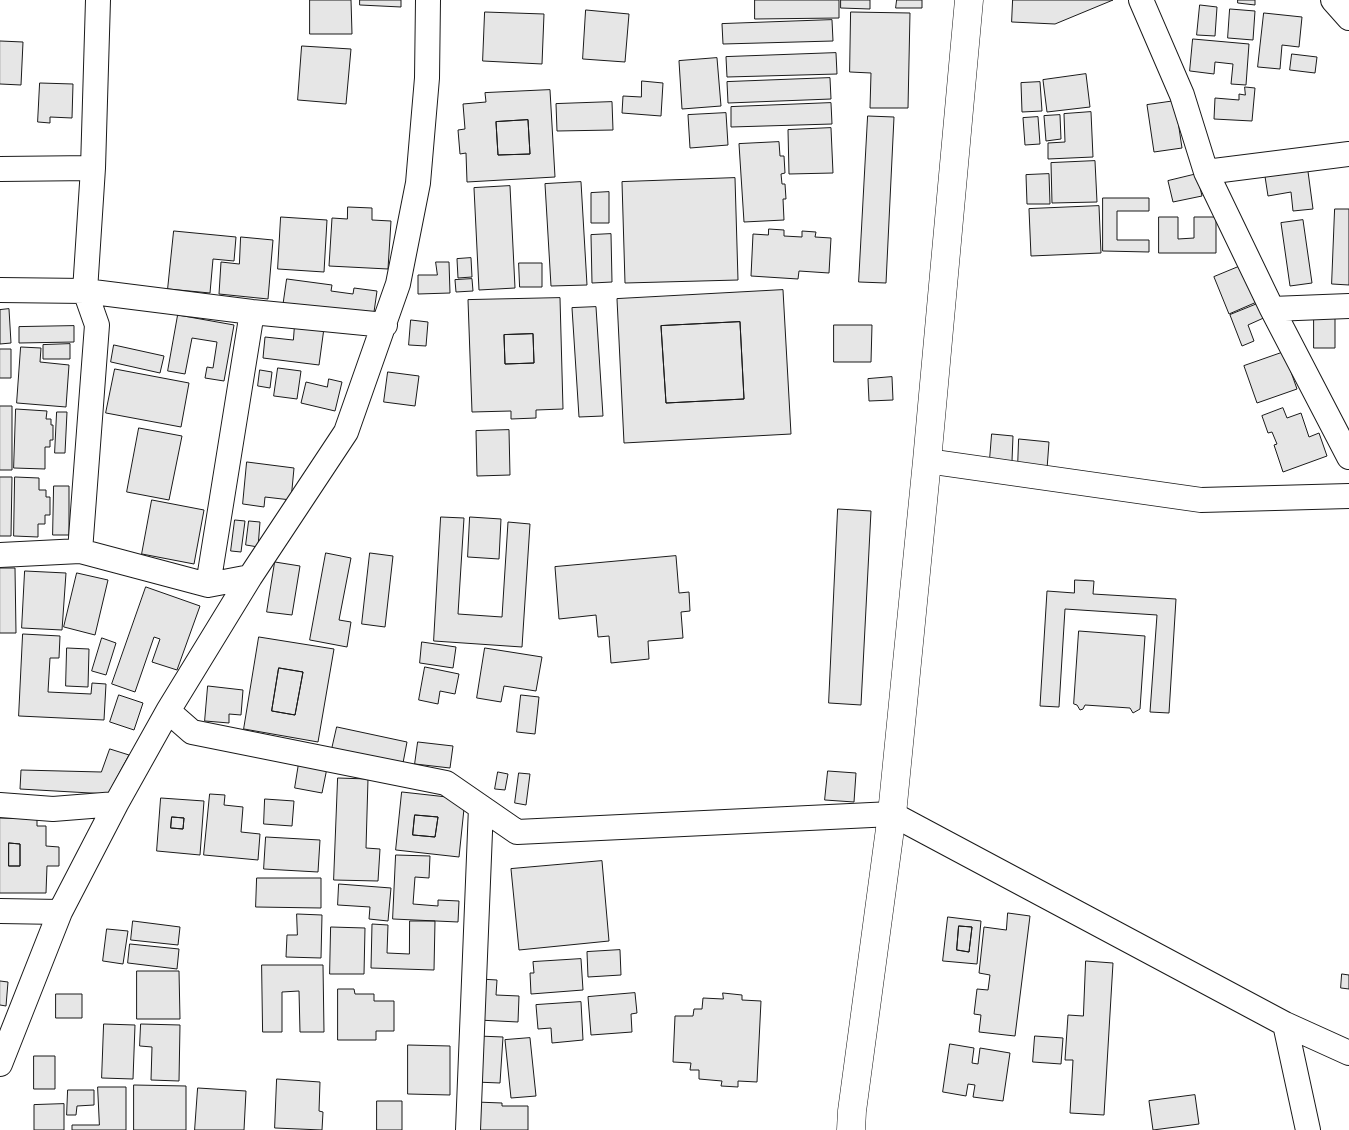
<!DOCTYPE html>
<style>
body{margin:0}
canvas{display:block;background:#fff}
</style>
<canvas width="1349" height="1130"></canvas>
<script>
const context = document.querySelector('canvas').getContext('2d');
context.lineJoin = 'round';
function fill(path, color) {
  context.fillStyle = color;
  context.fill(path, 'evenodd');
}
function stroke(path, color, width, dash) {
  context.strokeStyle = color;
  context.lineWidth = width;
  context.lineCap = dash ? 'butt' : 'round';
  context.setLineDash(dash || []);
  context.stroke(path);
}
const building = new Path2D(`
 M310,0H351L352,34H310Z
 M360,0H401V7L360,5Z
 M755,0H839V18L755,19Z
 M841,0H870V9L841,8Z
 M897,0H922V8H896Z
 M1013,0H1113L1055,24L1012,22Z
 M1238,0H1255V5L1238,3Z
 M1200,5L1217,7L1215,36L1197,35Z
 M1230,9L1255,11L1253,40L1228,38Z
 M586,10L629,14L625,62L583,59Z
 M485,12L544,14L542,64L483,61Z
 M851,12L910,13L908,108H870L871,73L850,72Z
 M1264,13L1302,17L1299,47L1282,45L1280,69L1258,67Z
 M832,20L833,41L723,44L722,24Z
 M1193,39L1249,44L1246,85L1231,84L1233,64L1215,62L1214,74L1190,71Z
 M0,41L23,42L21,85L0,84Z
 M302,46L351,49L346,104L298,100Z
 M836,53L837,74L727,77L726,57Z
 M1292,54L1317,57L1315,73L1290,70Z
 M717,58L721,106L682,109L679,61Z
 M1086,74L1090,107L1047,112L1043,80Z
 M830,78L831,99L728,103L727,82Z
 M642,81L663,83L661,116L622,113L623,96L641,97Z
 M1040,82L1042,111L1022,112L1021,83Z
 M40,83L73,84L72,118L50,117V123L38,122Z
 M1245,87L1255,88L1252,121L1214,119L1215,98L1239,100V94L1245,95Z
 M550,90L555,177L467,182L466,153L460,154L458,130L465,129L463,104L486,102L485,93ZM528,120L530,154L498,155L496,122Z
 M1175,101L1182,148L1154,152L1147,105Z
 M612,102L613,130L557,131L556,104Z
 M831,103L832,124L731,127V107Z
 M1091,112L1093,157L1048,159V143L1065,142L1064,114Z
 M726,113L728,145L690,148L688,115Z
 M1060,115L1061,139L1046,141L1044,116Z
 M868,116L894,117L886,283L859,282Z
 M1038,117L1040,144L1025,145L1023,118Z
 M528,120L530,154L498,155L496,122Z
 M831,128L833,173L789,174L788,130Z
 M779,142L780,156H784L785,173L781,174L782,184H785L786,199H783L784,220L744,222L739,144Z
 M1095,161L1097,202L1052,203L1051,163Z
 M1307,164L1313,209L1293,211L1291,192L1268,196L1264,170Z
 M1049,174L1050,204H1027L1026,175Z
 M1197,174L1202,196L1173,202L1168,181Z
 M735,178L738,280L625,283L622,182Z
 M581,182L587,285L551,286L545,184Z
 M510,186L515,288L479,290L474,188Z
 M609,192V223H591V193Z
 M1103,198H1149V211H1117V240H1149V252L1103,251Z
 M1099,206L1101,253L1031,256L1029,209Z
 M348,207L372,208V220L391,221L388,269L329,266L332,218L347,219Z
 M1335,209H1349V285L1332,284Z
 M281,217L327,220L324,272L278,269Z
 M1159,217H1178V239L1194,238V217H1216V253H1159Z
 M1303,220L1312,283L1290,286L1281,223Z
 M769,229L784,230V236L802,237V231L816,232L815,237L831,238L829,273L799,271L798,279L751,276L753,234L768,235Z
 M174,231L236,237L234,261L213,259L210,293L168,289Z
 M611,234L612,282L592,283L591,235Z
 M241,237L273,240L268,299L219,294L221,262L239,264Z
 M471,258L472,277L458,278L457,259Z
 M436,262H449L450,293L418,294V275H437Z
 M519,263H542V287H520Z
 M1243,265L1259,301L1229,314L1214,277Z
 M287,279L332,285L331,291L353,294L354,288L377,291L373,319L283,307Z
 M472,279L473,291L456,292L455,280Z
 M783,290L791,434L624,443L617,299ZM740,322L744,399L666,403L661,326Z
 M560,298L563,409L536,410V418L511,419V411L472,412L468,300ZM533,334L534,363L505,364L504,335Z
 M1262,302L1268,316L1248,325L1254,341L1242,346L1230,315Z
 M596,307L603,416L579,417L572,308Z
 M9,309L11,343L0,344V310Z
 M178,315L234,325L224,381L205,378L207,367L213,368L217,342L192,338L185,374L168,371Z
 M1314,317H1335V348H1314Z
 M411,320L428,322L426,346L409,345Z
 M740,322L744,399L666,403L661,326Z
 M295,324L324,328L319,365L263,358L265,337L293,340Z
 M834,325H872L871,362H834Z
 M74,326V342L19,343V327Z
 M533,334L534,363L505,364L504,335Z
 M70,344V359H43V345Z
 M114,345L164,356L160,373L111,362Z
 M21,347L41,348L40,362L69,365L66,407L17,403Z
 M0,349H11V378H0Z
 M1284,352L1297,389L1257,403L1244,366Z
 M278,368L301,371L297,399L274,396Z
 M115,369L189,383L181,427L106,413Z
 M260,370L272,372L270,388L258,386Z
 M388,372L419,376L415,406L384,402Z
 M892,377L893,400L869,401L868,379Z
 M329,379L342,382L335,411L301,403L306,382L327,387Z
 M0,406H12V470H0Z
 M1283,408L1287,418L1301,413L1309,437L1319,433L1327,456L1283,472L1274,445L1277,444L1272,432L1268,433L1262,416Z
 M16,409L47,411L46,419H51V425H53V440H50V447H45V469L14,468Z
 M57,412H67L65,453H55Z
 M139,428L182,436L169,500L127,492Z
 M509,430L510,475L477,476L476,431Z
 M992,434L1013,436L1012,461L990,459Z
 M1019,439L1049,442L1047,469L1018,467Z
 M247,462L294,468L291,500L265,497L264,507L243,504Z
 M0,477H12L11,536H0Z
 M15,477L39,478V490H46V497H50V515H45V524H38V537L14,536Z
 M54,486H69V535H53Z
 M152,500L204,510L194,564L142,554Z
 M838,509L871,511L861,705L829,703Z
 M441,517L464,518L458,614L502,617L508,522L530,524L522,647L434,641Z
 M470,517L501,519L499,559L468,557Z
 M235,520L245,521L241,552L231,551Z
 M249,521L260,522L258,547L246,545Z
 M326,553L351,558L339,620L351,622L347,647L310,640Z
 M370,553L393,556L385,627L362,624Z
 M676,556L679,593L689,592L690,611L681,612L683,638L648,641L649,659L611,663L609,636L598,637L596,615L559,619L555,567Z
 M275,562L300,566L292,615L267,612Z
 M0,568H15L16,633H0Z
 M25,571L66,573L62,630L22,628Z
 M77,573L108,580L95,635L64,627Z
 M1075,580L1094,581L1093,594L1176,599L1169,713L1150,712L1157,615L1065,609L1059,707L1040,706L1047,591L1074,593Z
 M146,587L200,606L177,670L152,662L160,639L154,637L135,692L112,684Z
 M1079,631L1145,636L1140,709L1133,713L1130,708L1085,705L1083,709L1080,710L1077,705L1074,704Z
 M23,634L60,636L59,658H50L48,692L91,694L92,683L106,684L104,720L19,716Z
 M259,637L334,649L318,742L244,729ZM279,668L303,672L295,715L272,711Z
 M102,638L116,643L106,675L92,671Z
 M422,642L456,647L453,668L420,663Z
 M67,648L89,649L88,687L66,686Z
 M485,648L542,657L536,691L504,686L501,702L477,698Z
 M425,667L459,674L455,694L440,691L438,704L419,700Z
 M279,668L303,672L295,715L272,711Z
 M208,686L243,690L241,715L229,714V723L205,721Z
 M119,695L143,703L134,730L110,722Z
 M521,695L539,697L535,734L517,732Z
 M337,727L407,742L403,763L332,749Z
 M418,742L453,746L450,768L415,764Z
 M110,749L129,755L108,794L20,789L21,770L101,772Z
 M299,763L327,768L322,793L295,788Z
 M828,771L856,773L854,802L825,800Z
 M498,772L508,774L505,790L495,789Z
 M519,773L530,774L526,805L515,803Z
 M338,778L368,779L366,848L380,849L378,881L334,880Z
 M402,792L465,799L459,857L396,850ZM415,815L438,817L435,837L413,835Z
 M210,794L225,795L224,805L243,807L241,832L260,834L258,860L204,855Z
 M161,798L204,801L200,855L157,851ZM172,817L184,818L183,829L171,828Z
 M265,799L294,801L292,826L264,824Z
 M415,815L438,817L435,837L413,835Z
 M172,817L184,818L183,829L171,828Z
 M0,818L37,819V826H46V846L59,847V866H47L46,893H0ZM9,843L20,844V866H9Z
 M266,837L320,840L318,872L264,869Z
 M9,843L20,844V866H9Z
 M396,855L430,856L429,878L415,877L413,904L438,906V900L459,901L458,922L393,919Z
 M602,861L609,941L519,950L511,869Z
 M257,878H321V908L256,907Z
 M339,884L391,888L388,921L369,919L370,907L338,905Z
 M1008,913L1030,916L1015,1036L979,1032L981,1015L974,1014L977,989L988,990L990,975L979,973L984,927L1006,930Z
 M297,914L322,915L321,958L286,957L287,935H297Z
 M948,917L981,921L977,964L943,961ZM959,926L972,927L969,952L957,950Z
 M133,921L180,927L178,945L131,940Z
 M410,921H435L434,970L371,968L372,924L388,925L387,953L409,954Z
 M959,926L972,927L969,952L957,950Z
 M331,927L365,928L364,974H330Z
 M107,929L128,931L123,964L103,961Z
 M130,944L179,949L177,969L128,963Z
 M620,950L621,975L588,977L587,952Z
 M581,959L583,990L531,994L530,973H534L533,962Z
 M1086,961L1113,963L1104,1115L1070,1113L1073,1060H1065L1068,1015L1083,1016Z
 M262,965H323L324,1032H300L299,991L282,992V1032H263Z
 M137,971H179L180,1019H137Z
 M1342,974L1349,975V989L1341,988Z
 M480,979L497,980L496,995L519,996L518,1022L478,1020Z
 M0,981L8,982L6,1006L0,1005Z
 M338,989H354L355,994H374V1001H394V1031H376V1040H338Z
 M635,993L637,1013L631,1014L632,1032L591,1035L588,997Z
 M723,993L742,995V1000L761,1001L757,1082L738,1081V1087L721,1086L722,1081L699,1079V1070H690L691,1063L673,1062L675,1016H693L694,1009H702L703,998L723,999Z
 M56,994H82V1018H56Z
 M581,1002L583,1040L552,1043L551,1028L538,1029L536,1005Z
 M104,1024L135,1025L133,1079L102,1078Z
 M141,1024L180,1025L179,1081L151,1080L152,1047L140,1046Z
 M478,1036L503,1037L500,1083L475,1082Z
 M1035,1036L1063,1038L1061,1064L1033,1062Z
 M530,1038L536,1096L511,1098L505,1040Z
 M950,1044L974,1048L972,1063L978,1064L980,1048L1010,1053L1003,1101L973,1097L975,1085L968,1084L966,1096L943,1092Z
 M408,1045L450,1046V1095L408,1094Z
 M34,1056H55V1089H34Z
 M277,1079L320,1082L319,1111L323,1112L322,1130L275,1128Z
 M134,1085L186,1086V1130H134Z
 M98,1087H126V1130H72V1125H99Z
 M198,1088L246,1091L244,1130H195Z
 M68,1090H94V1105L77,1106L76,1115H67Z
 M1195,1095L1199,1124L1153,1130L1149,1101Z
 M377,1101H402V1130H377Z
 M476,1102L502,1103V1106H528V1130H476Z
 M64,1104V1130H34V1105Z`);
fill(building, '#e6e6e6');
stroke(building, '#1a1a1a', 1);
const minor = new Path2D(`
 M1141,0L1182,95L1206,172L1272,309L1349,457
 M1333,0L1349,18
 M0,169L93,168
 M1206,172L1349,154
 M0,290L85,291L252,312L385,325
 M1272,309L1349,306
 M927,461L1201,500L1349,496
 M80,551L97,325L85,291L93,168L98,0
 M0,555L80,551L208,585L250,577
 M208,585L252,312
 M168,711L192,732L446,783L517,832L892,814L1285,1024L1349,1053
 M0,805L53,809L116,804
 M0,911L60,912
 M1285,1024L1308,1130
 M0,1064L60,912L116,804L168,711L250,577L346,432L398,284L418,183L427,78L428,0
 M468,1130L481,807`);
const tertiary = new Path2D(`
 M851,1130L852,1111L892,814L927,461L969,0`);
stroke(minor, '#1a1a1a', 26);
stroke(tertiary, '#1a1a1a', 29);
stroke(minor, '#fff', 24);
stroke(tertiary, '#fff', 28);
</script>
